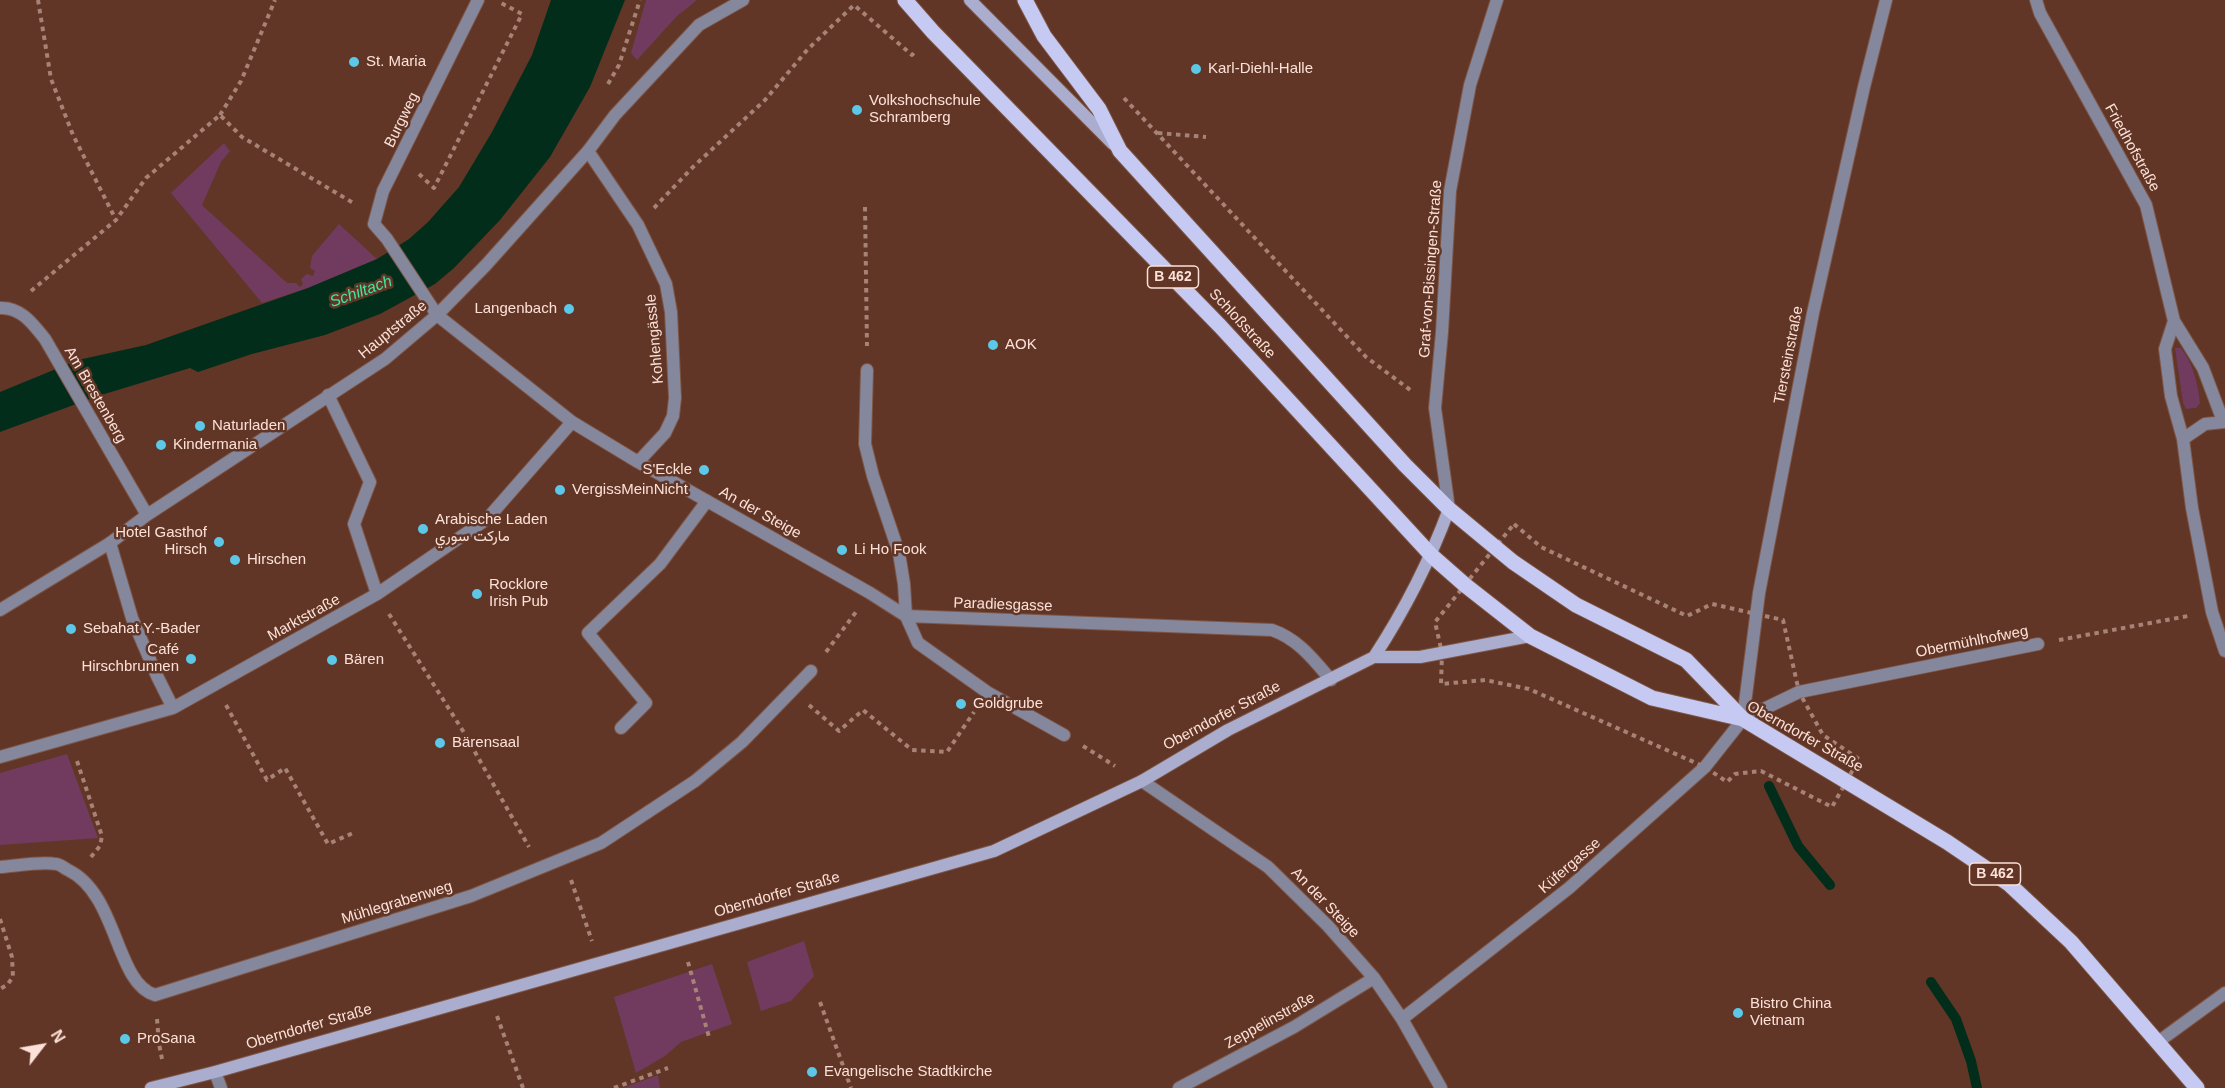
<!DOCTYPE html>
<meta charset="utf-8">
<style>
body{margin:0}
#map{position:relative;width:2225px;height:1088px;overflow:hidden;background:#613626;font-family:Helvetica,sans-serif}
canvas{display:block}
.north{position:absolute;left:12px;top:1016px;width:60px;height:60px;-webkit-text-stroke:4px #613626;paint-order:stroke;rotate:59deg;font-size:16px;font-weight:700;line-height:24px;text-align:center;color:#fde1d8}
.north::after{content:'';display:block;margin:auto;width:21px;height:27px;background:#fde1d8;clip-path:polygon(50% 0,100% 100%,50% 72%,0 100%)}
</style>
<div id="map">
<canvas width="2225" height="1088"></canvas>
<div class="north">N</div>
</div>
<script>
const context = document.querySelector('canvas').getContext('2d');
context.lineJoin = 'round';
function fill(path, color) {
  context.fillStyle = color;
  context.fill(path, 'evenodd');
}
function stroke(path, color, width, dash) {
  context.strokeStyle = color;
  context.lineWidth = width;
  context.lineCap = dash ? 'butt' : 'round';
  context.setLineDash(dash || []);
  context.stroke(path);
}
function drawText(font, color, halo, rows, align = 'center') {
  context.font = font + ' Helvetica,Vazirmatn,sans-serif';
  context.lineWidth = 5;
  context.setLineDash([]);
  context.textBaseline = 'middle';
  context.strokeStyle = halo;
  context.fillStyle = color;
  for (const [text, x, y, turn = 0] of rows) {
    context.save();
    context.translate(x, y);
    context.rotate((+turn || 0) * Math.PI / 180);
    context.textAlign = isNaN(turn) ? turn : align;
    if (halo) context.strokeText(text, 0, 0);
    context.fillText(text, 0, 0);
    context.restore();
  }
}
fill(new Path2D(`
 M646,0H697L677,16L637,60L631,53Z
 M224,143L230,151L221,162L202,205L287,283H296L300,287L303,284L301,279L307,274L313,276L315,271L310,268L312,256L339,224L377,259L308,288L262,303L171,193Z
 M2175,348H2181C2193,363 2198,384 2200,403L2196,408L2186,409L2183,403Z
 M67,754L98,838L0,845V773Z
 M804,941L814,976L791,1001L761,1011L747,962Z
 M712,964L732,1024L681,1042L665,1056L636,1073L614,997Z
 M658,1075L660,1088H623Z`), '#703b5f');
fill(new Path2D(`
 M551,0H625L590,87L550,157L500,220L454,268L435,284L380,314L325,335L252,354L198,372L190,368L98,396L0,432V392L78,360L146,345L308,288L377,259L409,239L428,222L459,187L492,132L532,55Z`), '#032d1b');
stroke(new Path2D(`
 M1769,786L1798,846L1830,885
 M1931,982L1956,1019L1971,1061L1977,1088`), '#032d1b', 10);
const service = new Path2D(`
 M1743,719L1799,692L2038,644
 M621,728L646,703L588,633L660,564L707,501
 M215,1072L221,1088`);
const pedestrian = new Path2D(`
 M588,151L638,225L666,284L671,312L675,398L673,416L665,433L638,462
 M437,315L572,422L638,462L870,593L906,616L918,643L987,692L1064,735
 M867,370L865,444L873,476L899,553L904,584L906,616
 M328,395L370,482L354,524L377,594
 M110,543L132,618L157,676L173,708
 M906,616L1272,630C1298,639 1313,659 1331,680
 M0,757L173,708L377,594L487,519L572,422`);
const minor = new Path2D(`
 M2036,0L2040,13L2146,205L2174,321L2203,368L2223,421
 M0,308C21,307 33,324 45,339L147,515
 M437,315L387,239L374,224L383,191L478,0
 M2174,321L2165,349L2171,396L2183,439
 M2225,422L2205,424L2183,439L2192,508L2212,612L2225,651
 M1449,509L1435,408L1442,332L1450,191L1470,85L1497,0
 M0,610L110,543L147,515L385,359L437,315L486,265L588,151L615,115L699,25L743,0
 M1142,781L1268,867L1328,926L1374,978L1402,1019L1441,1088
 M0,867C15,866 42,861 56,864C60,864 64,868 68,870C118,894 115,983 155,995L471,896L601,843L695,781L742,742L811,671
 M1402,1019L1569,888L1705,767L1743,719L1759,593L1813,313L1864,87L1886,0
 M2158,1042L2225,993
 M1179,1088L1294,1027L1374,978`);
const secondary = new Path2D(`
 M970,0L1113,144
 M1374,657C1406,608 1429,563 1449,509
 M151,1088L215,1072L994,851L1142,781L1228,730L1374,657H1420L1530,636`);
const primary = new Path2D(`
 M905,0L933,32L1220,326L1432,556L1465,585L1530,636L1652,698L1743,719L1947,842L2009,884L2071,942L2197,1088
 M1025,0L1044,36L1099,109L1120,151L1405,465L1449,509L1513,562L1576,605L1686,660L1743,719`);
stroke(service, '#7d5546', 14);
stroke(pedestrian, '#7d5546', 14);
stroke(minor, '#7d5546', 14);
stroke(secondary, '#7d5546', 14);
stroke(primary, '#7d5546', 17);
stroke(new Path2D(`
 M38,0L51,79L73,135L116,220
 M608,84L619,65L640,0
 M1124,98L1366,357L1413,392
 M220,115L241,81L275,0
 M1158,133L1206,137
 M419,174L434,188L522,14L501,3
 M865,207L867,346
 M654,208L693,167L765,100L808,49L854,5L912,55L916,50
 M31,291L116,220L146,178L220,115L242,137L355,204
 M1514,524L1541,547L1687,616L1712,604L1783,620L1799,692L1823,735L1859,759L1832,807L1761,771L1735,774L1727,782L1705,767L1529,689L1485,680L1441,684L1442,653L1435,622Z
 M389,614L463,731L529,847
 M2059,640L2188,616
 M826,652L856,612
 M226,705L267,780L285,768L328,844L353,833
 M809,705L839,731L863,710L912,750L947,752L974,712
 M1083,746L1115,766
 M77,761L102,836L100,846L91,857
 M571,880L592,941
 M0,919L12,957L13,977L7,985L0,989
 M688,962L709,1037
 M820,1002L851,1088
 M497,1016L523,1088
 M157,1019L159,1044L162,1059
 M614,1088L668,1068`), '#a78276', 4, [4.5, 4.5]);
stroke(service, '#85879c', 12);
stroke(pedestrian, '#85879c', 12);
stroke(minor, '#85879c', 12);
stroke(secondary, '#aaadcd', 12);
stroke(primary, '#c6caf3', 15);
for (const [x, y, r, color] of [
 [354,62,6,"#5cc7e7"],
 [1196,69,6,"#5cc7e7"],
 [857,110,6,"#5cc7e7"],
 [569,309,6,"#5cc7e7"],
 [993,345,6,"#5cc7e7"],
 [200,426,6,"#5cc7e7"],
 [161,445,6,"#5cc7e7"],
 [704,470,6,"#5cc7e7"],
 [560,490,6,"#5cc7e7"],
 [423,529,6,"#5cc7e7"],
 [219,542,6,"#5cc7e7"],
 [842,550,6,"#5cc7e7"],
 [235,560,6,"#5cc7e7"],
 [477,594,6,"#5cc7e7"],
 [71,629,6,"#5cc7e7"],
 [191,659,6,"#5cc7e7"],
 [332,660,6,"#5cc7e7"],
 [961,704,6,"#5cc7e7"],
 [440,743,6,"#5cc7e7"],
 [1738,1013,6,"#5cc7e7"],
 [125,1039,6,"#5cc7e7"],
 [812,1072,6,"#5cc7e7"]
]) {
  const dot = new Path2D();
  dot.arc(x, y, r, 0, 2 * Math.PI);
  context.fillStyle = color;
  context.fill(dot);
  stroke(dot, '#613626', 2);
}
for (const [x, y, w] of [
 [1173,277,51],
 [1995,874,51]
]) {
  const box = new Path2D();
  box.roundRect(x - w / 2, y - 11, w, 22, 4.5);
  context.fillStyle = '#613626';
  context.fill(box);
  stroke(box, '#fde1d8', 1.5);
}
drawText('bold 14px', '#fde1d8', null, [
 ["B 462",1173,277],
 ["B 462",1995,874]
]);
drawText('15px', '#fde1d8', '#613626', [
 ["St. Maria",366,62],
 ["Karl-Diehl-Halle",1208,69],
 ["Volkshochschule",869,101],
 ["Schramberg",869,118],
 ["Langenbach",557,309,"right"],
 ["AOK",1005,345],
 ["Naturladen",212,426],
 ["Kindermania",173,445],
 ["S'Eckle",692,470,"right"],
 ["VergissMeinNicht",572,490],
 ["Arabische Laden",435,520],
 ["ماركت سوري",435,537],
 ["Hotel Gasthof",207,533,"right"],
 ["Hirsch",207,550,"right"],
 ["Li Ho Fook",854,550],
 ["Hirschen",247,560],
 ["Rocklore",489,585],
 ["Irish Pub",489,602],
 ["Sebahat Y.-Bader",83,629],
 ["Café",179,650,"right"],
 ["Hirschbrunnen",179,667,"right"],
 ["Bären",344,660],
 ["Goldgrube",973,704],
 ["Bärensaal",452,743],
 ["Bistro China",1750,1004],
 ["Vietnam",1750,1021],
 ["ProSana",137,1039],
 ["Evangelische Stadtkirche",824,1072]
], 'left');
drawText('15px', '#fde1d8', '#613626', [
 ["Burgweg",402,120,-64],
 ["Friedhofstraße",2132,148,61],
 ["Graf-von-Bissingen-Straße",1431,269,-86],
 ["Schloßstraße",1242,324,47],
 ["Hauptstraße",393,330,-39],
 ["Kohlengässle",655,339,-95],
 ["Tiersteinstraße",1789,355,-79],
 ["Am Brestenberg",95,395,60],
 ["An der Steige",760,513,29],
 ["Paradiesgasse",1003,605,2],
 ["Marktstraße",304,618,-29],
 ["Obermühlhofweg",1972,642,-11],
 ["Oberndorfer Straße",1222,716,-28],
 ["Oberndorfer Straße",1805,737,29],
 ["Küfergasse",1570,866,-41],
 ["Oberndorfer Straße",777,895,-16],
 ["Mühlegrabenweg",397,903,-17],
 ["An der Steige",1325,903,46],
 ["Zeppelinstraße",1270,1021,-29],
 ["Oberndorfer Straße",309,1027,-16]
]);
drawText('italic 16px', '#3ce7a0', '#613626', [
 ["Schiltach",361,292,-20]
]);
</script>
